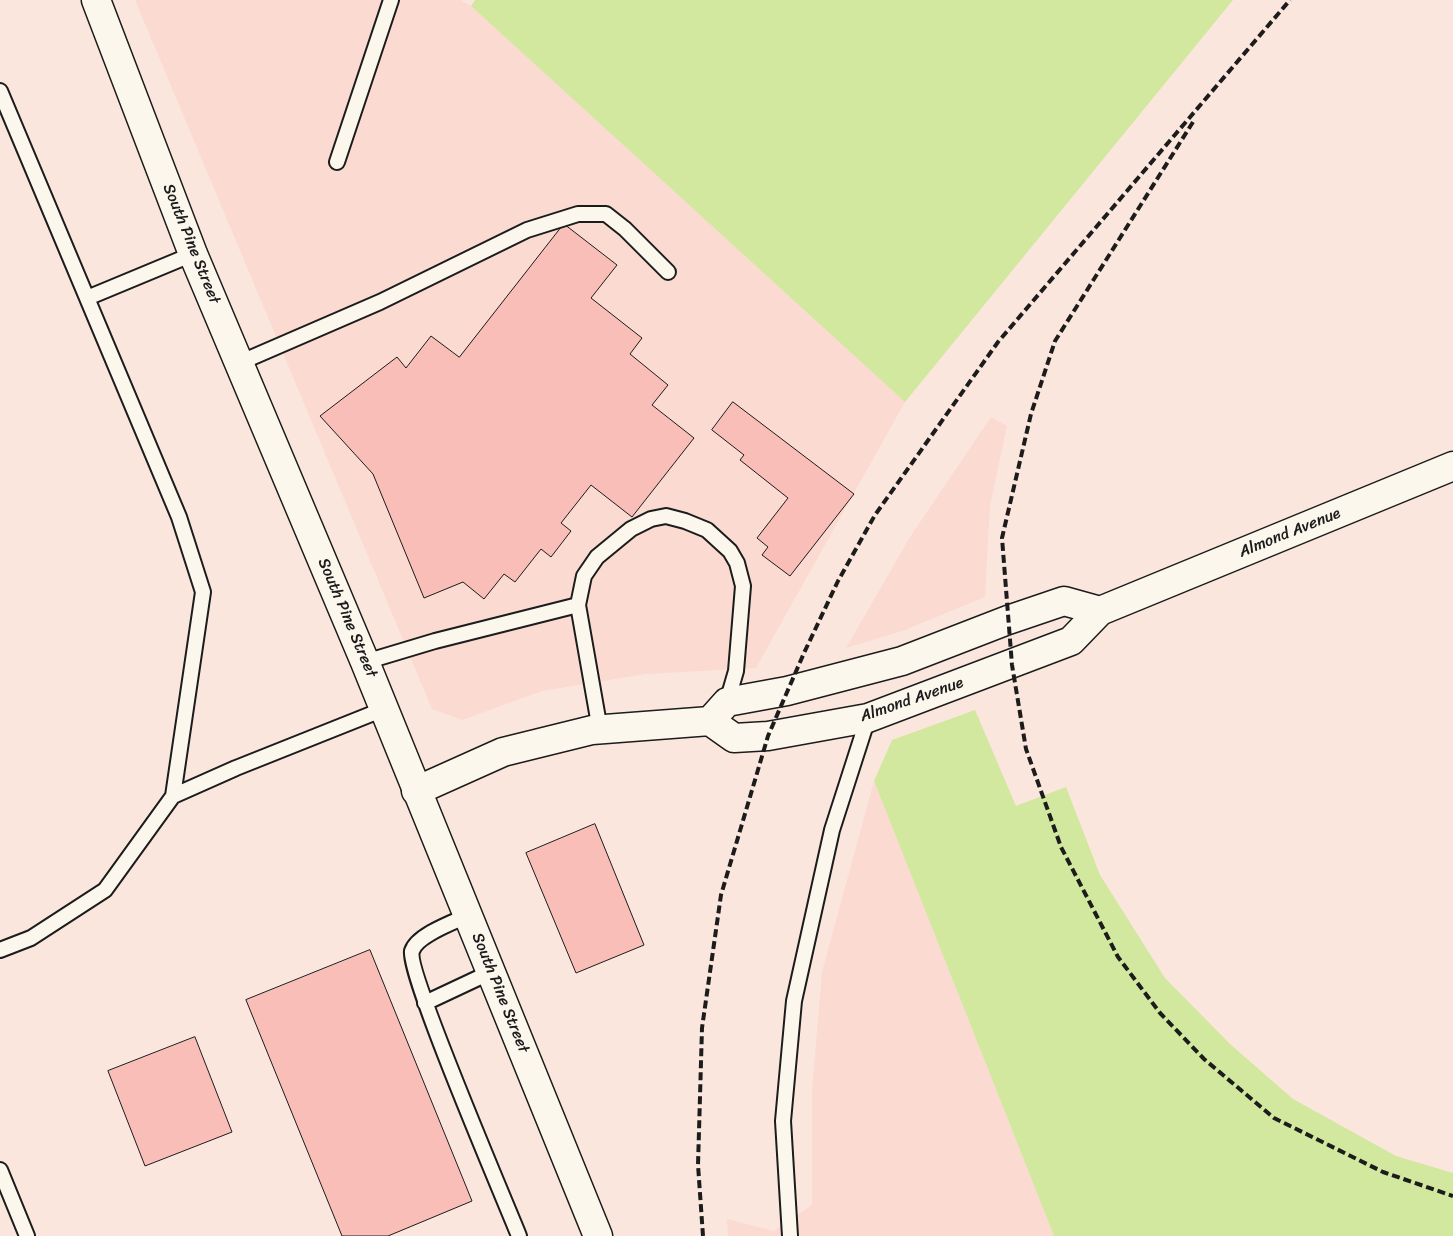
<!DOCTYPE html>
<style>
body{margin:0}
canvas{display:block;background:#fbe6dd}
</style>
<canvas width="1453" height="1236"></canvas>
<script>
const context = document.querySelector('canvas').getContext('2d');
context.lineJoin = 'round';
function fill(path, color) {
  context.fillStyle = color;
  context.fill(path, 'evenodd');
}
function stroke(path, color, width, dash) {
  context.strokeStyle = color;
  context.lineWidth = width;
  context.lineCap = dash ? 'butt' : 'round';
  context.setLineDash(dash || []);
  context.stroke(path);
}
function drawText(font, color, halo, rows, align = 'center') {
  context.font = font + ' Sriracha,sans-serif';
  context.lineWidth = 5;
  context.setLineDash([]);
  context.textBaseline = 'middle';
  context.strokeStyle = halo;
  context.fillStyle = color;
  for (const [text, x, y, turn = 0] of rows) {
    context.save();
    context.translate(x, y);
    context.rotate((+turn || 0) * Math.PI / 180);
    context.textAlign = isNaN(turn) ? turn : align;
    if (halo) context.strokeText(text, 0, 0);
    context.fillText(text, 0, 0);
    context.restore();
  }
}
fill(new Path2D(`
 M135,0H461L471,6L905,402L756,668L646,674L542,691L462,720L432,709Z
 M991,417L1007,426L990,506L985,597L905,630L846,648L910,537Z
 M874,781L1054,1236H728L727,1219L774,1231L812,1205V1089L822,972Z`), '#fbdad2');
fill(new Path2D(`
 M475,0H1233L905,402L471,6Z
 M975,710L1016,806L1066,787L1100,875L1165,978L1230,1044L1293,1099L1396,1156L1453,1173V1236H1054L874,781L892,740Z`), '#d1e89e');
const building = new Path2D(`
 M564,224L617,265L591,298L642,338L630,354L668,385L652,405L694,438L632,517L591,485L561,523L571,531L551,557L541,549L515,582L504,574L484,599L463,582L424,598L373,474L320,416L397,357L406,368L431,336L459,357Z
 M733,402L854,494L790,576L762,555L768,547L757,538L788,498L740,460L744,455L712,430Z
 M595,824L644,945L576,973L526,853Z
 M370,950L472,1201L388,1236H342L246,1000Z
 M195,1037L232,1132L145,1166L108,1071Z`);
fill(building, '#fabeb9');
stroke(building, '#1c1c1c', 1);
const lane = new Path2D(`
 M0,91L179,517L203,592L173,796L105,890L31,938L0,950
 M337,162L391,0
 M87,298L193,254
 M239,363L380,302L527,230L578,214H606L625,229L668,272
 M578,605L600,730
 M365,662L435,641L578,605L584,576L597,557L631,529L651,519L666,516L685,521L707,530L730,551L737,563L743,586L736,671L727,702
 M173,796L236,768L384,709
 M469,915C454,922 417,935 412,951C406,970 505,1201 519,1236
 M425,1003L491,972
 M0,1170L27,1236
 M790,1236L783,1121L794,1001L832,830L868,718`);
const street = new Path2D(`
 M710,721L727,702L787,691L902,661L1008,620L1064,601L1100,611
 M416,791L503,752L592,730L710,721L734,738L768,736L868,718L1071,641L1100,611L1453,466`);
const secondary = new Path2D(`
 M96,0L193,254L365,662L598,1236`);
stroke(lane, '#1c1c1c', 18);
stroke(street, '#1c1c1c', 31);
stroke(secondary, '#1c1c1c', 31);
stroke(lane, '#fbf7ec', 14);
stroke(street, '#fbf7ec', 28);
stroke(secondary, '#fbf7ec', 28);
stroke(new Path2D(`
 M1193,122L1055,341L1031,414L1002,538L1012,665L1026,749L1061,847L1118,957L1160,1013L1204,1059L1274,1118L1383,1172L1453,1196
 M703,1236L698,1165L702,1028L721,895L768,736L804,653L838,581L875,515L998,342L1290,0`), '#1c1c1c', 4, [8, 4]);
drawText('16px', '#1c1c1c', '#fbf7ec', [
 ["South Pine Street",191,244,68],
 ["Almond Avenue",1290,533,-22],
 ["South Pine Street",347,618,67],
 ["Almond Avenue",912,700,-19],
 ["South Pine Street",500,993,68]
]);
</script>
